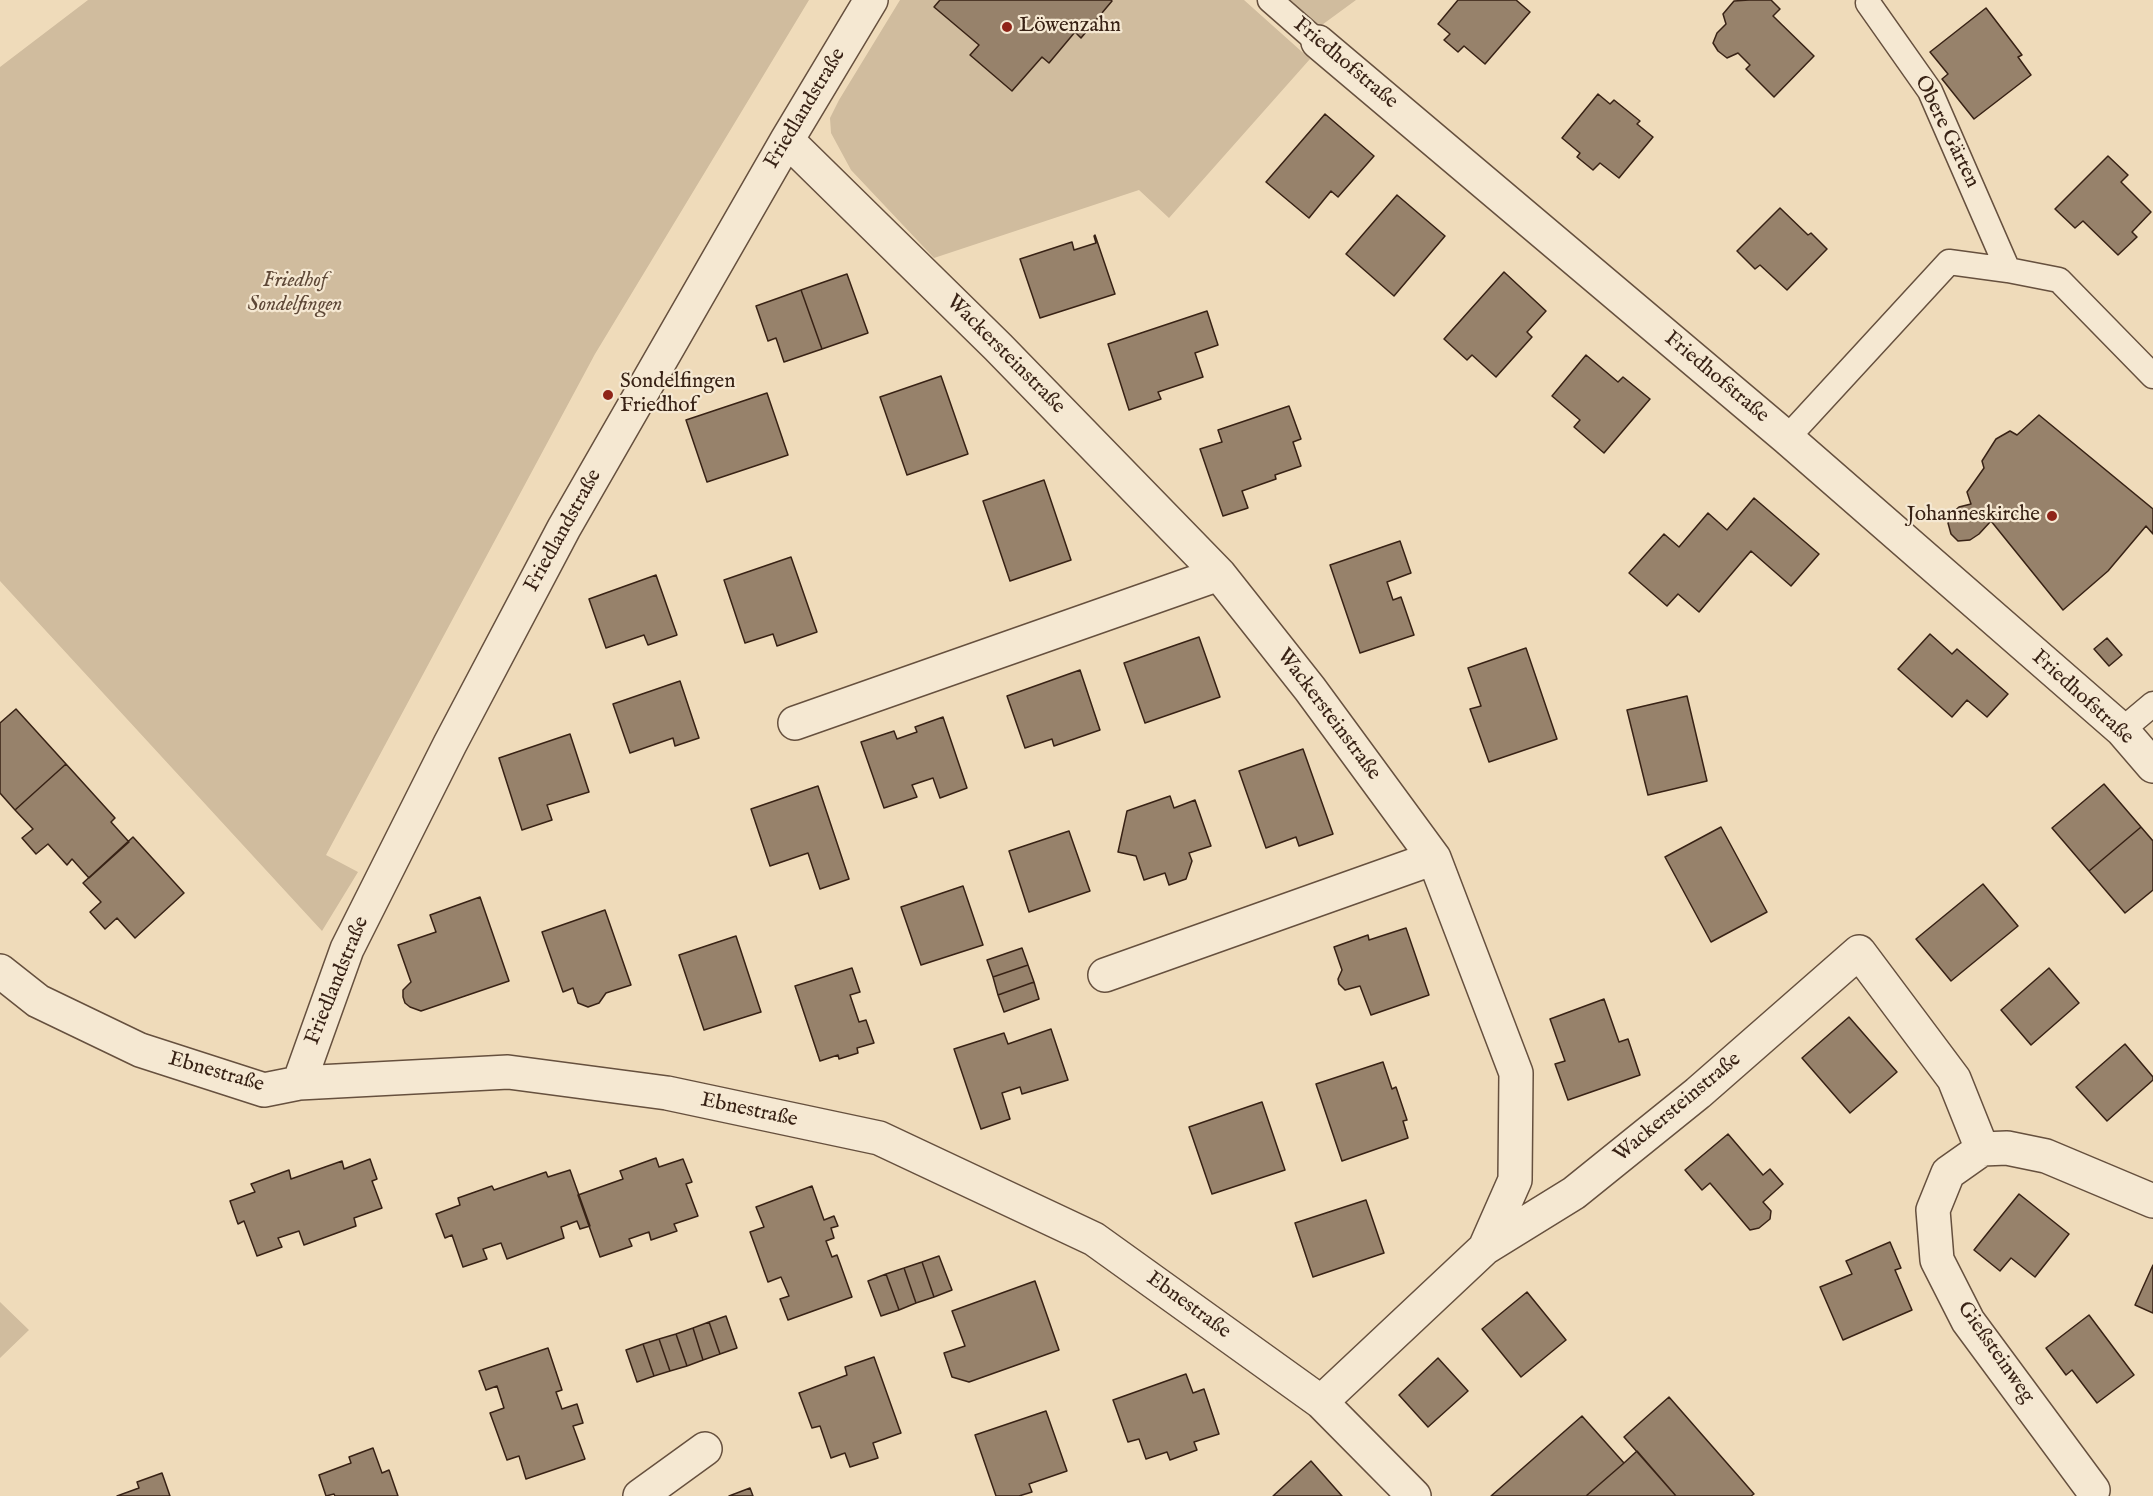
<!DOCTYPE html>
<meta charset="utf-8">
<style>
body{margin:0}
canvas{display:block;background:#efdbba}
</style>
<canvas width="2153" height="1496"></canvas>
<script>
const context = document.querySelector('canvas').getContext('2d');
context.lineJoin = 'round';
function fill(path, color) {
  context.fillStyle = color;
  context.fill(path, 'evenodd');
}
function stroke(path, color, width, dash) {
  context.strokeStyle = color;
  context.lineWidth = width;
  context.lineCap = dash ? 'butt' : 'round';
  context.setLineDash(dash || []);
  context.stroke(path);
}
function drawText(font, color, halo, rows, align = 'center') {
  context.font = font + ' "IM FELL English",serif';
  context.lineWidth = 4.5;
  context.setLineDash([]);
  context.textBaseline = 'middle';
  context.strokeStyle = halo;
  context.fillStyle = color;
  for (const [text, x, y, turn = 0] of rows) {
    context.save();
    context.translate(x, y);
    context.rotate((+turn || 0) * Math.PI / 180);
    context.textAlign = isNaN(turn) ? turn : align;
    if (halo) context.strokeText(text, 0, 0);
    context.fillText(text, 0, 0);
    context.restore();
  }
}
fill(new Path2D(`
 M88,0H809L595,354L326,855L358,872L322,931L0,581V67Z
 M900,0H1244L1310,59L1169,218L1139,190L934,258L851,170L831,133L830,118L839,100Z
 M1279,0H1356L1315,30Z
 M0,1302L29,1330L0,1358Z`), '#d0bc9e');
const building = new Path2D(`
 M940,0H1111L1112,1L1081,38L1075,32L1049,63L1042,57L1012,91L970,55L979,45L934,7Z
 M1458,0H1516L1530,12L1485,64L1464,46L1458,52L1444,40L1450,34L1438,24Z
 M1749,0H1771L1780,9L1773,16L1814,56L1774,97L1746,69L1750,65L1738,53L1727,58L1718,51L1713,43L1717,33L1726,24L1723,14L1734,1Z
 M1986,8L2022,55L2018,57L2031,75L1974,119L1942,79L1948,74L1930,52Z
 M1598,94L1610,104L1614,100L1640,121L1637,124L1653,137L1619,178L1600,163L1593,170L1577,157L1580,153L1562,138Z
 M1325,114L1374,156L1338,197L1331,191L1309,218L1266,182Z
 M2108,156L2128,175L2121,182L2151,212L2132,232L2137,237L2118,255L2083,221L2075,228L2055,209Z
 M1397,195L1445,236L1394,296L1346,254Z
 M1780,208L1808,235L1811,233L1827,249L1787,290L1760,265L1755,269L1737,251Z
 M1095,235L1115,294L1040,318L1020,259L1072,242L1074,250L1096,243L1094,236Z
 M1504,272L1546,311L1527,332L1532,337L1496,377L1472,355L1467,360L1444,339Z
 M847,274L868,333L822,349L801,290Z
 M801,290L822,349L784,362L776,338L768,341L756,306Z
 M1207,311L1218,345L1195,353L1203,377L1158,392L1161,399L1129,410L1108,344Z
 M1586,355L1618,382L1623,377L1650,399L1604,453L1574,427L1580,420L1552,396Z
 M941,376L968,454L907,475L880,397Z
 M767,393L788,455L707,482L686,420Z
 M1289,406L1301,439L1293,442L1301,466L1275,475L1276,479L1242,491L1248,508L1223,516L1200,449L1222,442L1218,430Z
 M2039,415L2153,509V534L2146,526L2108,571L2063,610L1991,521L1979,534L1970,540L1958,541L1951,534L1948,523L1953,512L1959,507L1971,504L1967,492L1984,468L1982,461L1996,439L2010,431L2017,435Z
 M1044,480L1071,560L1010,581L983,501Z
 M1754,498L1819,554L1791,586L1751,551L1699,612L1678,594L1667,606L1629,573L1664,534L1679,547L1708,513L1727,530Z
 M1400,541L1411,573L1387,582L1393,600L1401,597L1414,635L1360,653L1330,565Z
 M791,557L817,632L777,646L773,634L745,643L724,580Z
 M656,575L677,635L648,645L644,635L606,648L589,599Z
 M1930,634L1952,654L1957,649L2008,694L1987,717L1967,700L1952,717L1898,669Z
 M1199,637L1220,697L1145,723L1124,663Z
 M2107,638L2122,655L2109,666L2094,649Z
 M1526,648L1557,739L1489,762L1470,709L1481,706L1468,668Z
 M1080,670L1100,730L1054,746L1052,739L1025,748L1007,696Z
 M680,681L699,738L675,746L673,738L630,753L613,704Z
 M1687,696L1707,781L1648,795L1627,710Z
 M16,709L66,764L15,810L0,793V723Z
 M943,717L967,788L940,798L933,778L912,785L917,797L884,808L861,742L894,731L897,739L917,732L915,727Z
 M570,734L589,792L547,805L552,820L522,830L499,758Z
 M1303,749L1333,834L1299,846L1296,837L1266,848L1239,771Z
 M66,764L115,818L111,822L129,842L89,878L72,859L67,865L48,844L36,854L22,838L33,829L15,810Z
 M2104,784L2141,827L2089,871L2052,828Z
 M818,786L849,879L820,889L808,853L770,866L751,809Z
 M1170,796L1174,808L1195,800L1211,846L1189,853L1192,861L1186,879L1169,885L1165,873L1144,880L1136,856L1118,852L1127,811Z
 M1721,827L1767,912L1711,942L1665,857Z
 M2141,827L2153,841V890L2125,913L2089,871Z
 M1069,831L1090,891L1029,912L1009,851Z
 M133,837L184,893L135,938L117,918L105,929L90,912L101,902L83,883Z
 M1983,884L2018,926L1951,981L1916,939Z
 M963,886L983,945L921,965L901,907Z
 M480,897L509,981L421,1011L410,1007L405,1003L403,997V990L411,982L398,945L436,932L430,915Z
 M605,910L631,985L606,993L599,1003L588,1007L578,1003L573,988L563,992L542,932Z
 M1406,928L1429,995L1371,1015L1360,986L1345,990L1339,984L1338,979L1342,970L1334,947L1368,935L1369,940Z
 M736,936L761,1012L704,1030L679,955Z
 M1022,948L1028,965L993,977L987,960Z
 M1028,965L1034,982L998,995L993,977Z
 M852,968L860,992L850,995L859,1022L866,1020L874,1043L857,1048L858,1053L839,1059L838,1055L820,1061L795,986Z
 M2049,968L2079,1003L2031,1045L2001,1010Z
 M1034,982L1039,999L1004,1012L998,995Z
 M1604,999L1619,1042L1628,1039L1640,1075L1568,1100L1555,1064L1565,1061L1550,1019Z
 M1849,1017L1897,1072L1850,1113L1802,1058Z
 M1051,1029L1068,1080L1022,1094L1020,1087L1002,1093L1010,1119L981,1129L954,1049L1004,1033L1008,1044Z
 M2125,1044L2153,1077V1080L2107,1121L2076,1087Z
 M1383,1062L1392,1089L1396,1087L1407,1120L1403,1121L1408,1138L1342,1161L1316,1084Z
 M1262,1102L1285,1170L1212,1194L1189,1127Z
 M1728,1134L1763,1175L1770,1169L1783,1184L1763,1202L1771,1211L1770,1219L1759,1228L1750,1230L1710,1183L1702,1190L1685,1170Z
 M656,1158L659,1167L683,1159L692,1182L686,1184L698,1216L674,1224L677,1231L651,1240L649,1232L629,1239L632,1246L600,1257L578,1195L623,1179L620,1171Z
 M370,1159L377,1179L372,1181L382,1208L354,1218L356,1226L304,1245L299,1231L278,1238L282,1247L257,1256L244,1221L238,1224L230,1201L255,1192L251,1184L289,1170L291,1179L342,1161L344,1169Z
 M570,1170L590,1226L580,1229L577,1221L561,1227L564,1238L507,1259L501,1243L483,1249L487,1259L463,1267L452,1235L445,1238L436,1214L460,1205L458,1198L492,1186L494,1190L546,1172L548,1177Z
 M812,1186L824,1220L834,1216L838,1226L831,1228L834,1238L826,1241L832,1257L837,1255L852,1297L788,1320L780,1299L789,1296L781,1277L768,1282L750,1232L764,1227L756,1207Z
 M2019,1194L2069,1234L2035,1277L2011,1258L2000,1271L1974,1250Z
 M1366,1200L1384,1253L1313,1277L1295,1223Z
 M1890,1242L1901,1268L1895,1270L1912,1310L1843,1340L1820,1287L1852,1274L1846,1261Z
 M939,1256L952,1290L934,1297L922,1262Z
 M922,1262L934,1297L916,1303L904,1268Z
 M2153,1265V1313L2135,1305Z
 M904,1268L916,1303L899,1310L886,1274Z
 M886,1274L899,1310L881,1316L868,1281Z
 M1035,1281L1059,1350L969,1382L952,1377L944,1353L965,1346L952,1311Z
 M1527,1292L1566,1340L1521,1377L1482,1329Z
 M2089,1315L2134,1375L2097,1403L2072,1370L2066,1375L2046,1348Z
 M726,1316L737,1348L720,1354L709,1322Z
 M709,1322L720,1354L703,1360L693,1328Z
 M693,1328L703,1360L687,1366L676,1334Z
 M676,1334L687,1366L670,1371L659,1339Z
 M659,1339L670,1371L654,1376L643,1344Z
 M643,1344L654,1376L637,1382L626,1350Z
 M548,1348L562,1390L556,1392L562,1409L577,1404L583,1423L573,1426L585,1459L526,1479L519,1456L507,1460L490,1413L504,1408L497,1386L486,1390L479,1371Z
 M874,1357L901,1433L873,1443L878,1458L850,1467L845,1453L831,1458L820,1426L812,1428L799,1393L847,1375L845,1367Z
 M1438,1358L1468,1391L1428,1427L1399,1395Z
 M1186,1374L1193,1393L1204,1389L1219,1434L1194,1442L1197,1450L1170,1460L1167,1452L1146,1459L1139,1439L1128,1442L1113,1400Z
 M1669,1397L1754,1494L1751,1496H1676L1624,1437Z
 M1046,1411L1067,1471L1029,1484L1032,1492L1019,1496H996L975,1435Z
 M1582,1416L1624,1463L1586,1496H1491Z
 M373,1448L382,1473L389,1470L398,1496H335L334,1494L326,1496L319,1475L351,1463L349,1457Z
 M1637,1451L1676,1496H1586L1624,1463Z
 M1311,1461L1342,1496H1273Z
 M162,1473L170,1496H117L139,1488L137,1482Z
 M750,1488L753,1496H729Z`);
fill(building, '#97826b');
stroke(building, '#382215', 1.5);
const service = new Path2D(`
 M1270,0L1318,42
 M1868,3L1930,91L2008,270
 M1787,438L1949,262L2008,270L2059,280L2153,376
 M2122,730L2153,704`);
const minor = new Path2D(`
 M1318,42L1787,438L2122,730L2153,766
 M787,140L998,347L1219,574L1310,689L1434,858L1516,1073L1515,1180L1485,1248L1321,1402
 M795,723L1219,574
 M0,971L38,1001L140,1050L264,1090L299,1083L508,1072L667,1093L879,1138L1094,1239L1321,1402L1414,1496
 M1105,975L1434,858
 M299,1083L347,949L450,744L564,528L787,140L871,0
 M1485,1248L1574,1193L1698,1093L1859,952L1954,1079L1982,1149
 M2093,1490L1968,1321L1937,1260L1933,1210L1948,1173L1982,1149L2007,1148L2046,1156L2153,1201
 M640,1496L705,1449`);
stroke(service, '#66503e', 27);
stroke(minor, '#66503e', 36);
stroke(service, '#f5e8d2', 24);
stroke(minor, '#f5e8d2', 33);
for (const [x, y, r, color] of [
 [1007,27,6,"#8f2418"],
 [608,395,6,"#8f2418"],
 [2052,516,6,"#8f2418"]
]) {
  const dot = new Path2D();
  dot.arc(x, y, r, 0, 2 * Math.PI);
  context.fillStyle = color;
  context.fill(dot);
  stroke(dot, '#f5e8d2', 2);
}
drawText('21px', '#382215', '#f5e8d2', [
 ["Löwenzahn",1019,27],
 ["Sondelfingen",620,383],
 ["Friedhof",620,407],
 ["Johanneskirche",2040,516,"right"]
], 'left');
drawText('21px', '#382215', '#f5e8d2', [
 ["Friedhofstraße",1345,64,40],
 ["Friedlandstraße",806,109,-59],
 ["Obere Gärten",1946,132,64],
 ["Wackersteinstraße",1005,355,45],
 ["Friedhofstraße",1716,378,40],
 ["Friedlandstraße",564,531,-61],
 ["Friedhofstraße",2082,698,42],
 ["Wackersteinstraße",1328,715,53],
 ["Friedlandstraße",338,981,-68],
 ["Ebnestraße",216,1073,16],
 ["Wackersteinstraße",1678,1108,-40],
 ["Ebnestraße",749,1111,12],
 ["Ebnestraße",1188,1306,36],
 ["Gießsteinweg",1995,1353,55]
]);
drawText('italic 21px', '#5e4837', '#f5e8d2', [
 ["Friedhof",295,282],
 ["Sondelfingen",295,306]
]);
</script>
